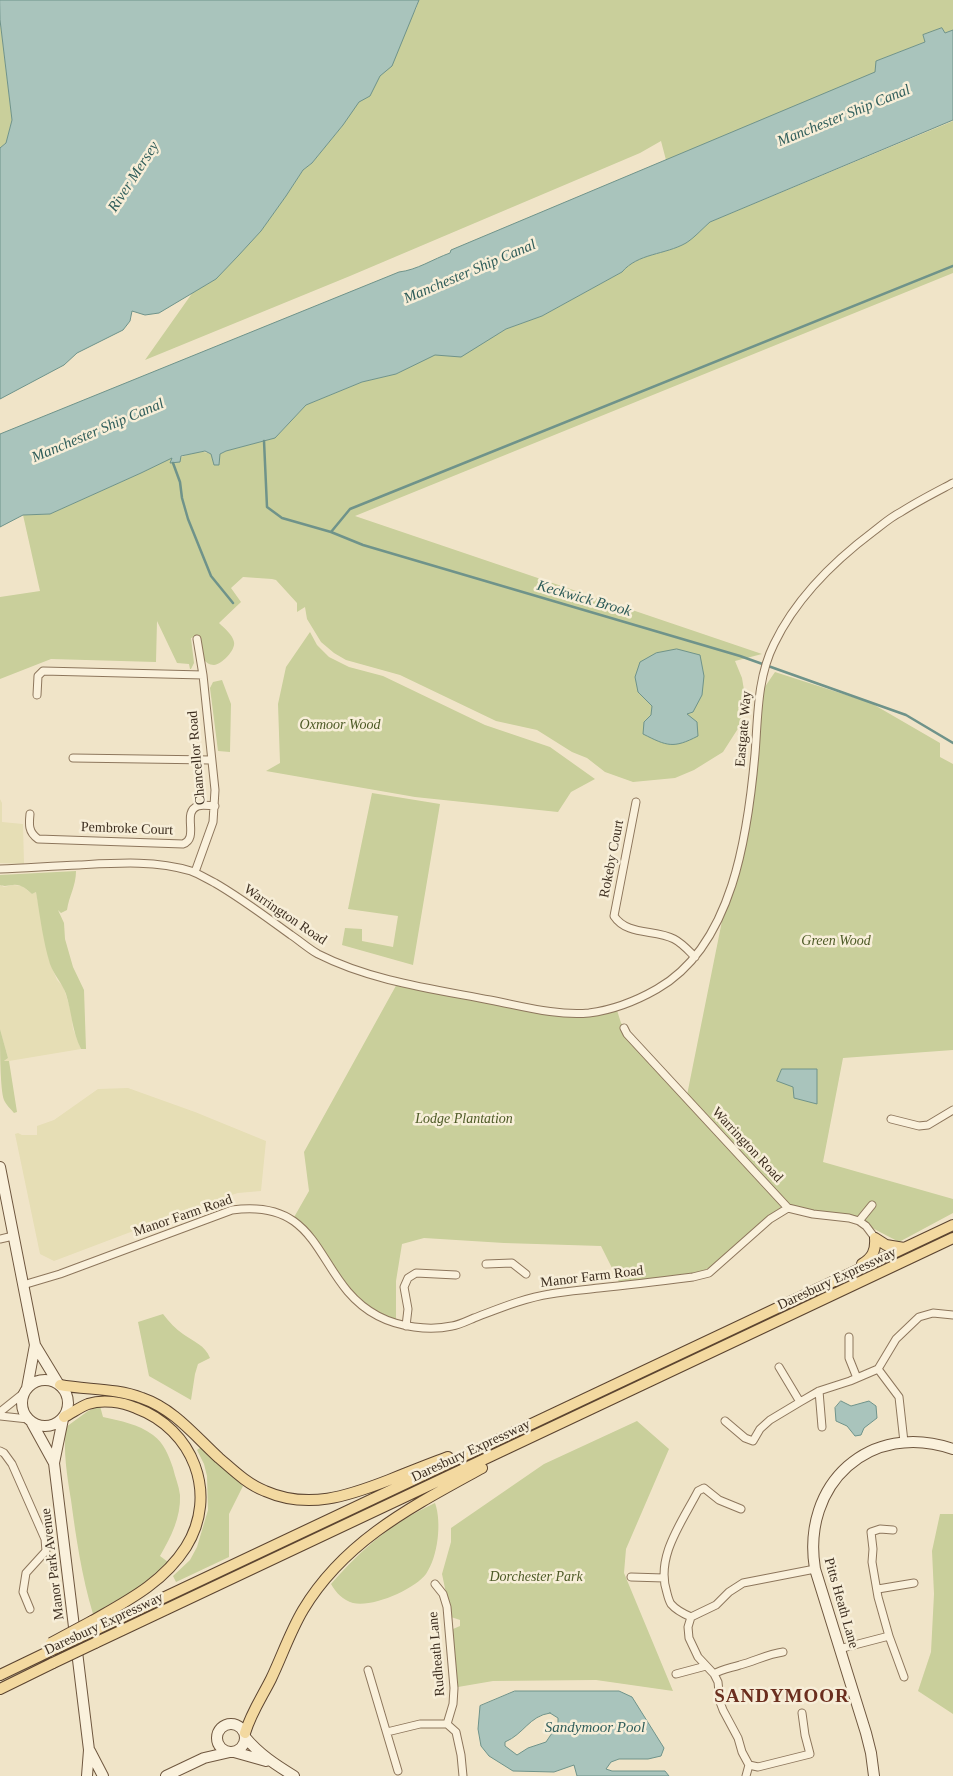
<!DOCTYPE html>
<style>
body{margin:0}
canvas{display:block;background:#f0e4c8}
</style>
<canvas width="953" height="1776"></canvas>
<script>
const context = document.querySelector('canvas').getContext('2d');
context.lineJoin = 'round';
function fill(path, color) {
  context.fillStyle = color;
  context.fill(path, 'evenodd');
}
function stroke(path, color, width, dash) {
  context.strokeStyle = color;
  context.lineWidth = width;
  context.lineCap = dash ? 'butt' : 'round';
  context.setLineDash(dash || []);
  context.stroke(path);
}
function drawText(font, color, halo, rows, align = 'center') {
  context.font = font + ' Georgia,serif';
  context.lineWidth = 5;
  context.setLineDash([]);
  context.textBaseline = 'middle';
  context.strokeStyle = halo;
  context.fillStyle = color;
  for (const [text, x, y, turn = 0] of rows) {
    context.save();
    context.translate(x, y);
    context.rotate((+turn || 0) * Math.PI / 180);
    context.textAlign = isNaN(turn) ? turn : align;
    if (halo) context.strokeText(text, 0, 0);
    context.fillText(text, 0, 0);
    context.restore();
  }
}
fill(new Path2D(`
 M0,799L2,803V822L23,824L24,864L0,863Z
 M0,885L4,887L13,885L22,886L32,894L36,892L50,963L57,980L63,986L71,1011L73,1029L81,1049L3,1062L8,1058L0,1029Z
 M128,1088L195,1112L266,1141L261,1191L238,1193L218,1199L54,1261L40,1254L15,1134L18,1133L22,1135H37V1126L54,1120L98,1089Z`), '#e6deb5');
fill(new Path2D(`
 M419,0H953V30L945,33L923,35L925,42L876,61V72L666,160L661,141L640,153L350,276L145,360L193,292L216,279L261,231L286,196L303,170L312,163L343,125L416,9Z
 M0,20L12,120L6,143L0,148Z
 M953,121V273L355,516L762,654L735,661L742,678L745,696L739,727L723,752L694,770L675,778L633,782L605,772L587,758L572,752L537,730L496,721L400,675L346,660L334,653L321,642L307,619L305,607L297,612V603L276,580L272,579L243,577L231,588L241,602L219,623C224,628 233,635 234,642C236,650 221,665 214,665C209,665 206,662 203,659L200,636L191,638L194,663L191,669H190L189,664L177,663L157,621L156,662L51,659L0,679V597L40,591L23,515L50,514L141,473L173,457L171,463C181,456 199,448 211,454L214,464L220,454L226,451L275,438L306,405L362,382L396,374L435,354L461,356L506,329L542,316L622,272C638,253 665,255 686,243C694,238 702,229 710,222Z
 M310,632L317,645L329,657L349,667L383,676L485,725L550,747L595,779L571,792L558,812L415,797L266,771L280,763L278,704L286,667Z
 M775,672L871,703L940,743V757L953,764V1050L843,1058L823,1162L953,1199V1213L899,1242L859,1221L788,1208L732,1254L693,1277L621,1286L601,1246L504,1243L424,1238L402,1244L396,1281V1323L354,1300L293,1219L309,1191L304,1152L398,982L551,1012L588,1013L616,1007L621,1023L686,1100L725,906L748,811L760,694Z
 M222,680L231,704L230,752L218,751L210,688L213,682Z
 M372,793L440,804L413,965L342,945L345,928L362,929V941L393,947L398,916L348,909Z
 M76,871C76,886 69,896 67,910L61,913L58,910L64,923L65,939L73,967L84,990L86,1049H81C72,1031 72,1013 66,994C62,983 54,975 50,964C43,941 40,916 36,892L32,894C26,889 21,884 13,885C7,885 6,887 0,885V875Z
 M0,1029L8,1058L4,1061H9L17,1112L14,1113C11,1109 6,1105 4,1100C0,1089 0,1044 0,1029Z
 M163,1314C169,1322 176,1329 183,1334C194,1342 205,1345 210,1358L198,1364L195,1374L191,1400L149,1376L138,1322Z
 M100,1406L103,1417C121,1421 138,1424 153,1435C164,1443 169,1456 173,1468C175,1477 179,1486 180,1495C181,1517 171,1537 160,1556L168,1562L138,1588L93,1614C82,1577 76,1538 71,1500C67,1475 63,1452 66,1427L88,1411Z
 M637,1421L669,1449L626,1549L624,1573L673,1691L596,1680L493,1681L458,1687L452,1633L453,1629L460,1626V1620L451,1617L442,1574L451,1542V1528L544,1464Z
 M201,1447L243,1486L229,1514V1557L176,1582L173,1576L190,1560L197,1547L208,1510L207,1476L204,1464L197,1450Z
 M435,1503C442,1522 438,1557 426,1574C415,1589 372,1608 353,1603C343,1600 336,1593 331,1584C364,1547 390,1524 435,1503Z
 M940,1514H953V1714L918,1691L931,1652L934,1594L932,1551Z`), '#c9cf9b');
const water = new Path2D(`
 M0,0H419L392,66L380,76L370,96L359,102L343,125L312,163L303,170L286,196L261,231L238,256L216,279L159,313L145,315L132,311L130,321L123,330L77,353L64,365L0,399V148L6,143L12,120L0,20Z
 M942,28L945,33L953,30V120L710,222C702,229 694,238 686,243C665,255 638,253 622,272L542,316L506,329L461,357L435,355L396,374L362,382L306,405L275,438L226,451L220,454L219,465H214L211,454L205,451L181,456L180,462L170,463L172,458L141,473L50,514L23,515L0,527V434L399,272C417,270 433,259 450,253L451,250L875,72L876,61L925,42L923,35Z
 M677,649L700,655L704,676L702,695L693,712L687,714L697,722L698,736C673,749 667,746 643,734L644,722L651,715L652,706L638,692L635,677L640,662L656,653Z
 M782,1069H817V1104L794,1098L793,1087L777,1081Z
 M841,1401L851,1406L869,1401L876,1406L877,1418L864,1428L861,1435L855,1436L847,1426L836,1421L835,1408Z
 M515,1691H619L632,1697L664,1748L661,1756L648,1759H619L611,1762L606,1769L612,1771H665L669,1776H577L574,1765L554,1772L513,1771L489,1756L481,1746L478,1729L480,1706ZM550,1713L558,1718V1724L546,1742L528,1748L517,1755L505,1746V1742C524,1734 529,1716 550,1713Z`);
fill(water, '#a9c4bc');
stroke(water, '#6f938a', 1);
stroke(new Path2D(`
 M264,441L267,507L282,518L331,532L363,545L740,656L906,715L953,743
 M173,463L180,482L182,498L188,519L211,576L233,603
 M331,532L350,509L953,266`), '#6f938a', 2.5);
const street = new Path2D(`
 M37,695L38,676L43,671L203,675
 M73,758L211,760
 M636,802L614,916C627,936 655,929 674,939C682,943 689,951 695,957
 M30,814C29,824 28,832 38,839L183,844C200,838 181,812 198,806C203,804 210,806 215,806
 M0,869C26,868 53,866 79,865C116,863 155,860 191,871C199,874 207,879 215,883C241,898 266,917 291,935C300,941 309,949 318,954C371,981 433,989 490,1000C522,1006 556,1016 589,1013C613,1010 636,1001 657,989C733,946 748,833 755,754C758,717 757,678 774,644C796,598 834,561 874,531C883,524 891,517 901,512C918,501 936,492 953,483
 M195,872L213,822L215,790L203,675L197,639
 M624,1028L627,1034L788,1208L813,1214L849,1218L859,1221L866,1226L875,1238
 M891,1119L919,1126L928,1125L953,1110
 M859,1221L872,1205
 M0,1239L13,1236
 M486,1264L512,1263L526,1274
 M23,1285L60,1274L232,1210C327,1197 314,1283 378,1316C399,1327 429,1331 452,1326C459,1325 467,1321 474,1318C498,1309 524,1298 550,1294C566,1291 582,1290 599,1288C630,1285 662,1281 693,1277L709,1273L770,1219L788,1208
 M406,1326L408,1309L404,1287L408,1278L416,1273L456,1275
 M849,1337V1358L857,1378
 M779,1367L800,1402
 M878,1369L896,1339L919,1317L933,1313L953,1315
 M819,1391L822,1427
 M0,1412L25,1392
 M0,1416L28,1419
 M725,1421L745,1438L753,1441L760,1429L770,1420L800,1402L819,1391L850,1381L878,1369L899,1397L904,1442
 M0,1451L4,1453L12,1464L45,1539L46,1551L26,1573L23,1592L30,1609
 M741,1509L719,1500L704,1488L698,1491C682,1522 655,1557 667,1593C668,1597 669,1601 671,1604C676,1610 684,1614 691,1617L716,1605L729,1592L743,1583L815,1569
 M893,1530L880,1529L871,1532L873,1549L872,1562L878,1597L889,1636L904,1677
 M631,1577L664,1578
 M435,1584L443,1594L447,1607L454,1688L453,1704L447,1724L456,1732L461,1755L463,1776
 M878,1589L914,1583
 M691,1617L688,1627L689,1638L698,1657L714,1674L718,1682L720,1702L723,1710L738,1738L742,1752L749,1765L746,1776
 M839,1649L889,1636
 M368,1670L398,1771
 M676,1674L706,1666
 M714,1674C722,1669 731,1668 740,1665C755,1661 768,1654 783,1652
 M387,1732L420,1724H447
 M749,1765L758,1767L810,1754L805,1735L802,1713`);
const secondary = new Path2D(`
 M0,1167L35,1345L58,1383
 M22 1403a23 23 0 1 1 46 0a23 23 0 1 1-46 0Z
 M27,1388L35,1345
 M63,1419L54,1463L89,1750L87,1776
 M32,1423L54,1463
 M217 1738a14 14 0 1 1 28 0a14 14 0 1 1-28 0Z
 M245,1737C259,1754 276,1765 294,1776
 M90,1751L103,1776
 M234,1752L266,1761
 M166,1776L204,1758L230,1752
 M874,1776L871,1753L866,1733L815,1569C801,1484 870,1420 953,1449`);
const primary = new Path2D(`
 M875,1238L886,1245L904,1248
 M862,1264C872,1258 876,1251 875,1238
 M60,1385C87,1390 116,1388 142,1398C174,1409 195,1436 219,1458C233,1470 247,1484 265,1491C308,1510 348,1496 389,1480C409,1472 429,1464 448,1457
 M64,1417C72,1413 80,1407 88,1404C103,1399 122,1402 136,1408C193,1429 219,1494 186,1547C163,1583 127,1601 92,1621
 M93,1631L953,1225
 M95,1643L953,1238
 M0,1675L52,1650
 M0,1689L53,1663
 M245,1733C251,1713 262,1697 271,1679C282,1656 290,1632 303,1610C345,1540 413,1506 482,1468`);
stroke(street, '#8d765c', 9);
stroke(secondary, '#6f573f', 12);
stroke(primary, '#5b4430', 12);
stroke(street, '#faf1dc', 7);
stroke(secondary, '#faf1dc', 10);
stroke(primary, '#f3d9a0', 10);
const primaryBridge = new Path2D(`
 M51,1643L92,1621
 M52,1650L93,1631
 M53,1663L95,1643`);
stroke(primaryBridge, '#5b4430', 12, []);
stroke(primaryBridge, '#f3d9a0', 10);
drawText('italic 14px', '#4d5a26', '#f7eed8', [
 ["Oxmoor Wood",340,725],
 ["Green Wood",836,941],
 ["Lodge Plantation",464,1119],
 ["Dorchester Park",536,1577]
]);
drawText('14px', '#3d2e20', '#f7eed8', [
 ["Eastgate Way",744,729,-85],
 ["Chancellor Road",197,758,-95],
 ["Pembroke Court",127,829,2],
 ["Rokeby Court",612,859,-79],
 ["Warrington Road",285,915,34],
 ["Warrington Road",747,1145,47],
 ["Manor Farm Road",183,1216,-19],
 ["Manor Farm Road",592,1277,-7],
 ["Daresbury Expressway",837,1279,-25],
 ["Daresbury Expressway",471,1451,-25],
 ["Manor Park Avenue",53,1564,-97],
 ["Pitts Heath Lane",841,1603,74],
 ["Daresbury Expressway",104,1624,-25],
 ["Rudheath Lane",437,1654,-95]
]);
drawText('italic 15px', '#2f5d5a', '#f7eed8', [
 ["Manchester Ship Canal",844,116,-22],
 ["River Mersey",134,177,-57],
 ["Manchester Ship Canal",470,272,-23],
 ["Manchester Ship Canal",98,431,-23],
 ["Keckwick Brook",584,599,16],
 ["Sandymoor Pool",595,1728]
]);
context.letterSpacing = '1px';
drawText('bold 19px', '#6b2e1e', '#f7eed8', [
 ["SANDYMOOR",782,1697]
]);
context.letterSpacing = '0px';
</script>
